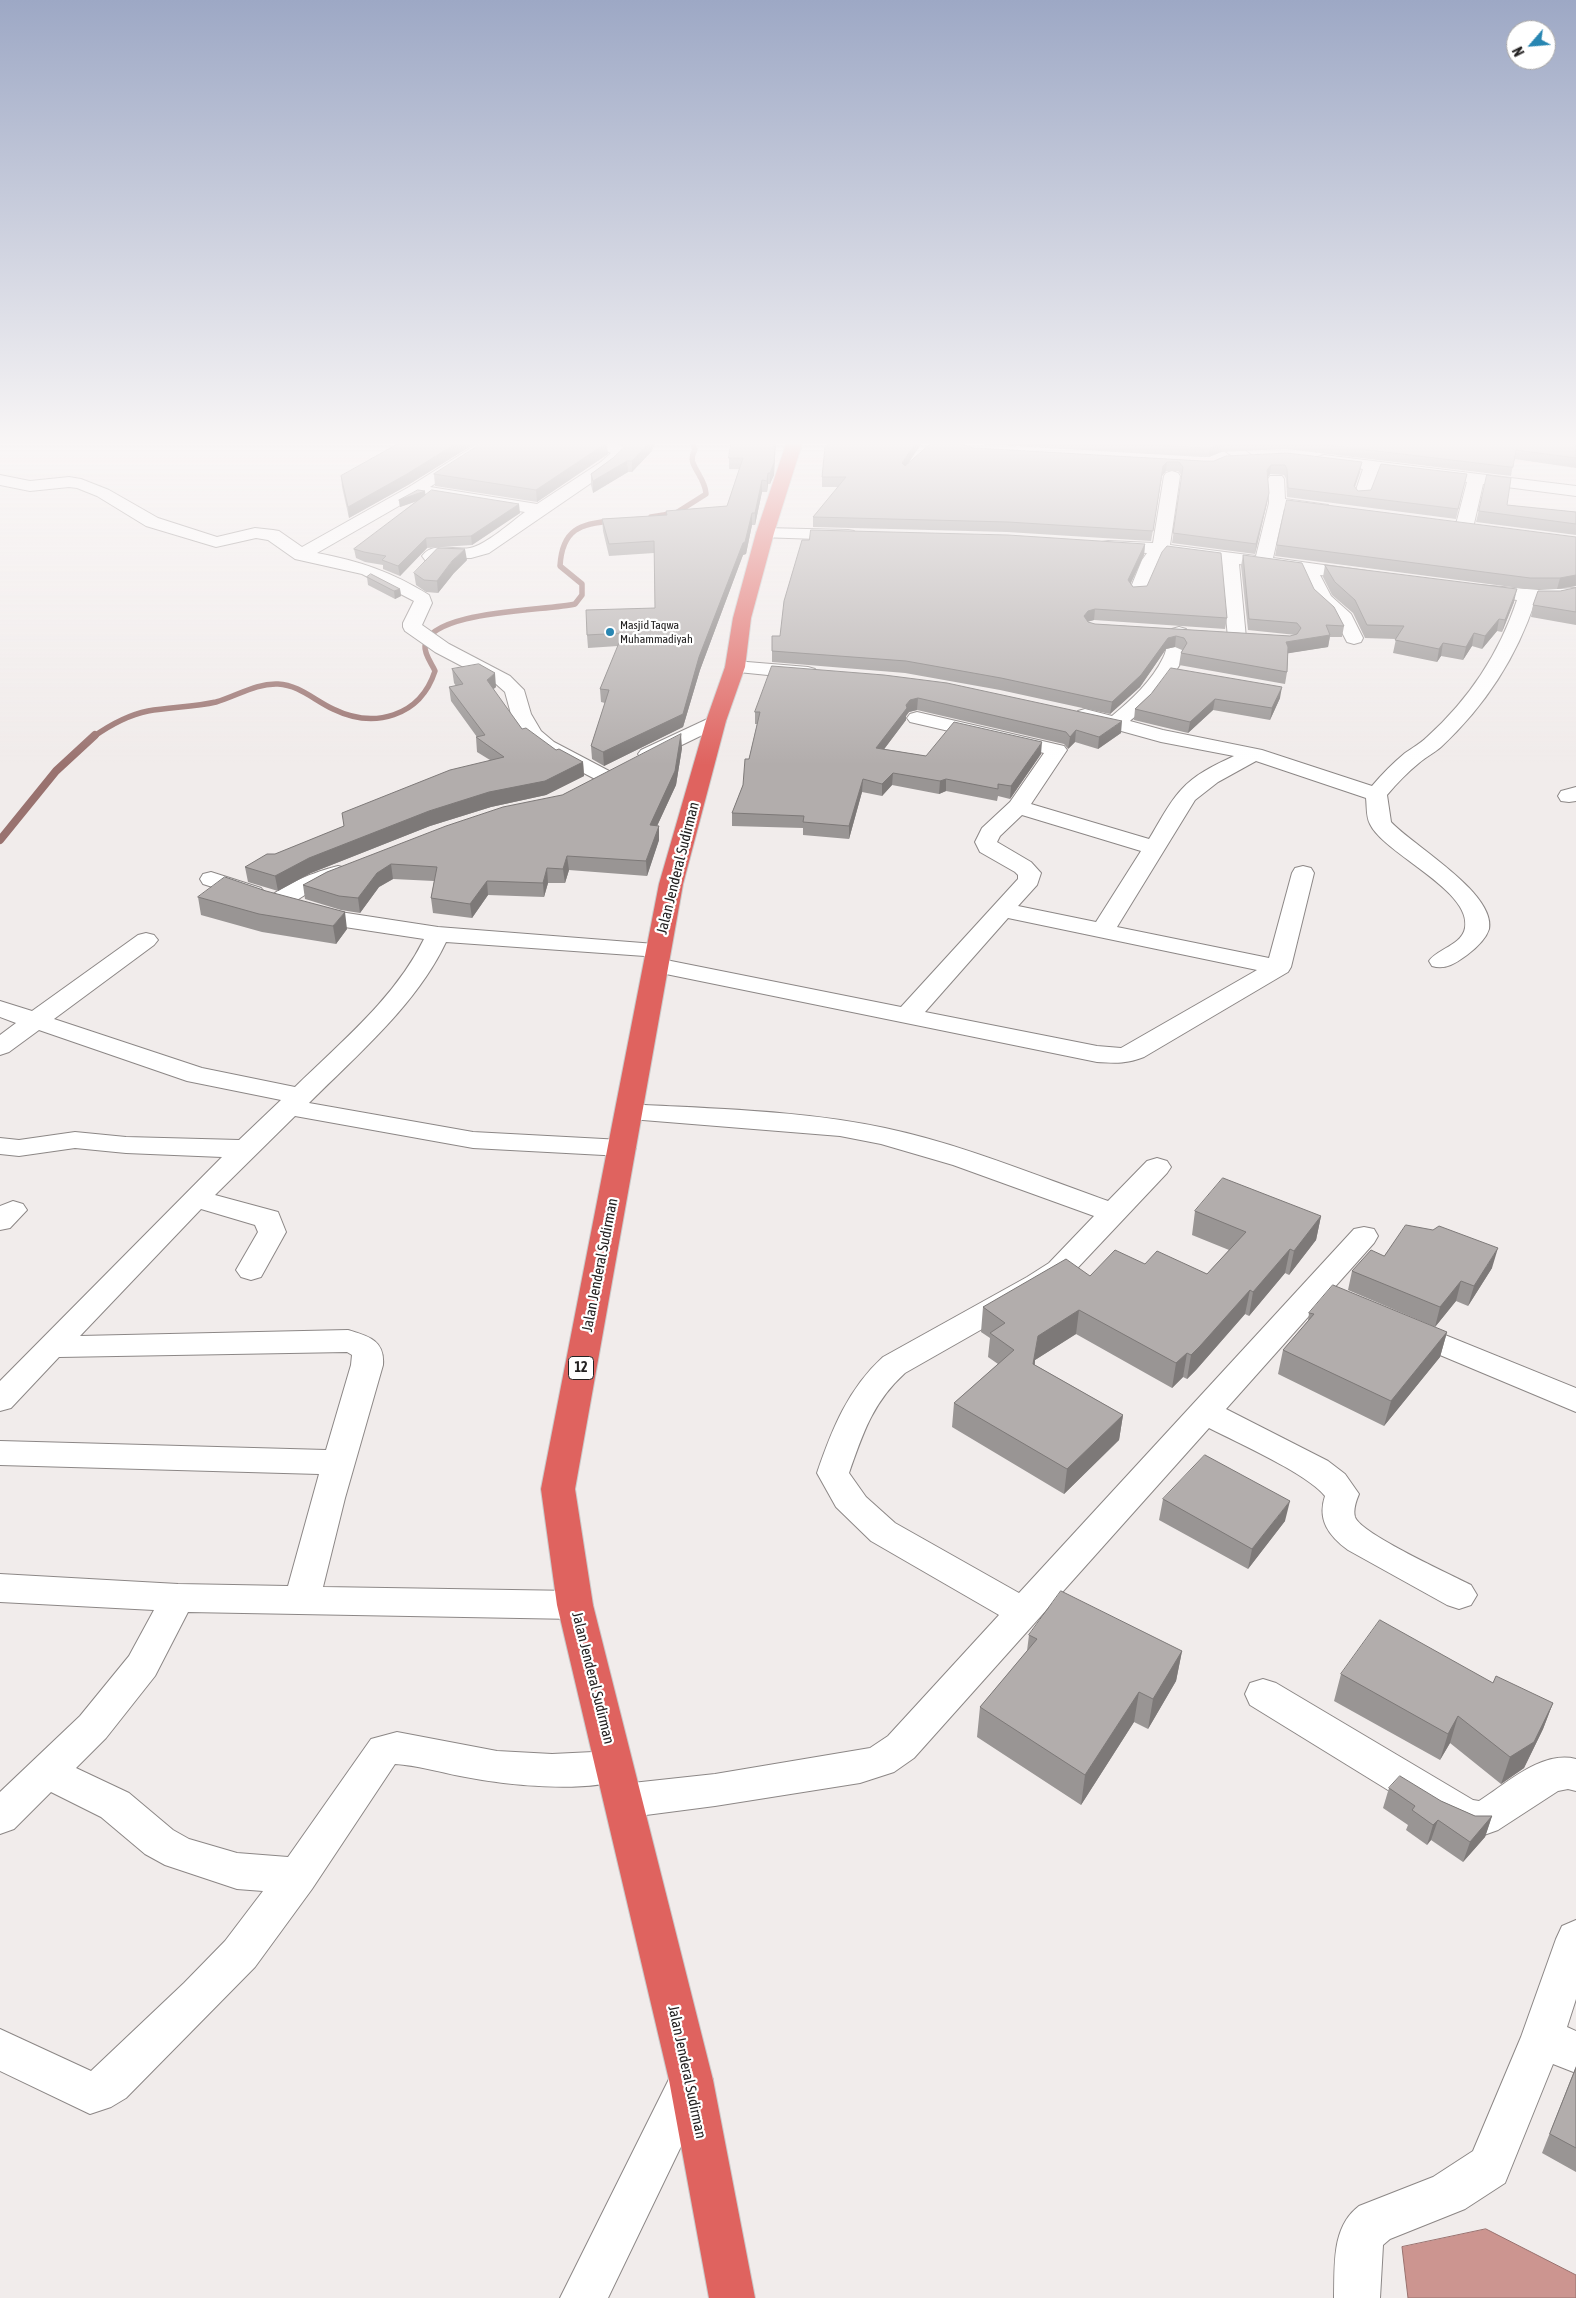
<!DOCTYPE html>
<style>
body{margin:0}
#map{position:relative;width:1576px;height:2298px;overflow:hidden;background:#f1eceb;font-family:"Asap Condensed",sans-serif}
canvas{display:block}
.north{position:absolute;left:1506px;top:20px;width:50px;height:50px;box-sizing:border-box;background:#fff;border:1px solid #a7a6a6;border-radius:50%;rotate:243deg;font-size:14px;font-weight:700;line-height:20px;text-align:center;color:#232121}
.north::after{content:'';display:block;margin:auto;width:18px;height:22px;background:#2886b2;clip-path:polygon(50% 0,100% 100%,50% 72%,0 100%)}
</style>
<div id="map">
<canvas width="1576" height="2298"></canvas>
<div class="north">N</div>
</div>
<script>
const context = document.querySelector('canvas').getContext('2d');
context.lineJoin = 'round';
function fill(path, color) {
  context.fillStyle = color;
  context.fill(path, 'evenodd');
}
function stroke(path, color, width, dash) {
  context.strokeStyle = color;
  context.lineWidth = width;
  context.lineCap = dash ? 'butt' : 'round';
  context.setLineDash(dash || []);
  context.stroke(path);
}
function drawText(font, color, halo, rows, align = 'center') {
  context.font = font + ' "Asap Condensed",sans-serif';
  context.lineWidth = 4.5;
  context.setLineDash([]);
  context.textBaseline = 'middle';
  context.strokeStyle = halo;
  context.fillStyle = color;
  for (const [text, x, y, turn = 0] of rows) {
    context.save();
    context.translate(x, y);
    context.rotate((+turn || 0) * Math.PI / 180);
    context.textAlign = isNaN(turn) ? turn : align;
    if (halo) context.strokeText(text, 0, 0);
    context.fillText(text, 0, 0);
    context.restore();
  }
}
const water = new Path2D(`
 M1486,2229L1576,2275V2298H1408L1402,2247Z`);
fill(water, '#cc9590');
stroke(water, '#99726f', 1);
stroke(new Path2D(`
 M651,517L676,513L706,494C705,474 685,465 695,450L693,444
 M93,737C110,725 128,715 148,711C171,707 194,707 216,702C237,696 256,683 278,684C299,685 314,700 333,709C374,729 420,717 435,671C432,664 424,654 425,646C429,610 547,611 575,604L582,595V584L560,566C562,529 581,523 613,521`), '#99726f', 5.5);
stroke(new Path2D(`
 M0,840L56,771L95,735`), '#99726f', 8);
const street = new Path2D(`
 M477,444H495L430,487L537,504L601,462L611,453L598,447L597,444H616L624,447L627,454L613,468L489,553L471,558H440L431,561L425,560L422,556C432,541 455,551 470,548C486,545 511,522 525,512L418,495L317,553C360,561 392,572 429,595L432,603L422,625L449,644L510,676L524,690L531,714L541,731L554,742L611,772L615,776L611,780L604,782L597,780L540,750L526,739L511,714L505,692L496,684L435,652L405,631L403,627V623L414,601L362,574L295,559L268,540L256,538L216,547L146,526L97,496L77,488L69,487L30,491L0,485V475L30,481L69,477L81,479L109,490L158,518L217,537L255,528L273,530L279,531L302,547L409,487Z
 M1218,444H1236L1254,457L1252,460C1241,463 1225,453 1218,444Z
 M1324,455L1576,486V496L1483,484L1473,528L1470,532H1458L1455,528L1467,482L1378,471L1370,496L1368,499H1356L1354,496L1363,469L1318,463L1316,460L1318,457Z
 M1172,471L1178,473L1180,476L1170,545L1256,556L1269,503L1268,479L1270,476H1282L1284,479L1285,499L1328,505L1330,509L1328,513L1322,514L1284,509L1273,558L1367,571L1370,575L1367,579L1361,580L1320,575L1331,596L1351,614L1363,638L1361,642L1354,644L1347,642L1334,617L1314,599L1301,573L1239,564L1246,638L1244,642L1237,644L1230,642L1228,638L1221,562L1165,555L1159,562L1144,596H1132L1129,592L1142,560L1147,553L1108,551L1102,550L1099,546L1102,542L1108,541L1153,543L1164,476L1166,473Z
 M765,528L848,530L854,531L857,535L854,539L848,540L759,537L756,533L759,529Z
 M1478,585L1539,590L1576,588V598L1535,601C1517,657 1484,707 1441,747C1434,753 1426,757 1419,763C1408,772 1397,783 1387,795L1391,822C1412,845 1496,893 1489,929C1486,939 1475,949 1467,955C1456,963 1446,970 1432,966L1429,961C1437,949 1462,945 1465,928C1472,890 1384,854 1370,824C1366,817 1367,806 1366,798L1256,761L1218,782L1195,800L1117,927L1269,958L1292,873L1295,868L1303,866L1311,868L1314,873L1291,967L1288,972L1144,1057C1126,1064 1116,1063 1097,1062L656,972L647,970L644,965L647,960L656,958L901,1007L1018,879V875L1015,872L980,852L975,842L982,828L1010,802L1044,753L910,722L907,718L910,714L917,712L1064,746L1067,750L1031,804L1149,839C1159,823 1168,804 1181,790C1195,774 1215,765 1234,756L1161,742L1078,719L1075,715L1078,711L1085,709L1112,716C1131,700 1152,681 1163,658C1168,649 1167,637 1172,629L1179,627L1186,629C1202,652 1147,707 1130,721L1163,730L1262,750L1372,786C1382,774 1393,763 1405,753C1412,748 1420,744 1427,737C1469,699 1499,654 1517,600L1472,594L1469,590L1472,586ZM1022,815L1141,851L1096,922L1018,906L1037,885L1041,873L1031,862L997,842L1000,836ZM1008,918L1257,970L1121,1048L1097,1046L925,1012Z
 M735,661L808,667L815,669L818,673L815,677L808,679L728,671L725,667L728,663Z
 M716,715L723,717L726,721L723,725L655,758L648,760L641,758L638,754L641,750Z
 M1576,787V801L1569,802L1561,801L1558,796L1561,791Z
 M338,866L346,868L349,873L346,878L308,893L286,907L278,909L270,907L266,902C278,885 318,871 338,866Z
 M211,872L261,888L265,893L261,898L253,900L203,884L200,879L203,874Z
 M310,904L340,912L438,927L668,945L671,950L668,955L659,957L446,942C417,1004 357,1055 309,1103L473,1132L622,1140L632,1142L636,1148L632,1154L622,1156L473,1148L295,1116L215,1195L278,1212L286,1232L261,1277L251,1280L241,1277L236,1270L258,1232L255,1225L201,1209L80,1336L348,1330C368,1336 385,1340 383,1365L345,1498L323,1587L575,1591L587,1595L593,1605L587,1615L575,1619L188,1612L155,1676L106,1738L76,1768L129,1793L173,1830L189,1839L237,1853L288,1857L371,1739L397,1732L497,1751L552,1754L614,1751L627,1756L633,1767L627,1778C584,1794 505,1785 460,1776C439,1772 416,1765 395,1764L312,1889L255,1967L126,2098L111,2107L90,2114L0,2071V2029L91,2071L184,1983L225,1941L263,1891L237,1889L165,1865L145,1854L101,1817L51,1792L14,1829L0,1834V1792L80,1716L129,1656L154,1610L0,1602V1574L178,1584L288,1586L319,1474L0,1465V1441L326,1450L351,1365L352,1355L347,1352L59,1357L11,1408L0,1411V1381L222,1157L126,1153L75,1148L19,1156L0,1154V1138L19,1140L75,1132L126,1137L239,1140L281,1100L187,1081L39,1030L9,1052L0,1055V1035L16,1023L0,1017V1001L32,1011L138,935L146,933L154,935L158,940L154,945L54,1019L202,1068L295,1087C341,1042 395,998 424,939L338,926L302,916L298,911L302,906Z
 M628,1104C713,1109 801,1110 885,1128C961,1144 1035,1175 1108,1201L1147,1161L1157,1158L1167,1161L1171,1167L1167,1173L1069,1277L1049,1291L905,1373C873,1402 863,1433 849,1473L866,1497L895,1523L1019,1593L1354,1229L1364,1227L1374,1229L1378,1236L1374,1243L1226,1409L1328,1461L1345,1474L1359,1494C1356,1501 1353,1510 1355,1517C1361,1534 1452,1575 1471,1585L1477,1595L1471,1605L1459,1609L1447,1605L1348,1550C1329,1536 1317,1520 1325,1496C1306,1473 1238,1443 1209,1428L914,1758L894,1772L860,1783L715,1806L623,1818L609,1813L604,1801L609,1789L623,1784L715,1774L870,1748L888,1736L999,1615L871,1541L836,1507L817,1473C832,1429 848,1389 883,1357L1027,1277L1049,1263L1094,1216L953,1165L881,1144L840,1136L618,1118L615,1112L618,1106Z
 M13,1201L23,1204L27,1210L10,1228L0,1230V1206Z
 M1408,1320L1576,1388V1412L1397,1337L1393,1330L1397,1323Z
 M1263,1679L1276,1683L1473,1800L1479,1801C1506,1784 1542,1750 1576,1759V1791L1568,1789L1558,1791L1498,1830L1484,1835L1469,1834L1435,1819L1250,1705L1245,1694L1250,1683Z
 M1576,1920V1999L1567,2027L1576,2031V2073L1553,2064L1505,2183L1465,2209L1390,2239L1383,2245L1380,2298H1334C1335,2266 1331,2227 1359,2206L1433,2177L1473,2151L1521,2037L1556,1939L1562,1926Z
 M691,2059L706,2065L713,2080L608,2298H560L676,2065Z`);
const highway = new Path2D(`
 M786,444H802L774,533L751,618L745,667L726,721L683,884L575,1489L593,1605L713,2080L755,2298H709L669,2080L557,1605L541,1489L659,884L706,721L725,667L733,618L756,533Z`);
stroke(street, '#8c8786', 2);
stroke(highway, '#cacaca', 2);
fill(street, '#fff');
fill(highway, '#df635f');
fill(new Path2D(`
 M398,444H474L408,485L349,518L342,487L341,476Z
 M620,444H655L651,452L632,472H628L593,493L591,485V474L613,458L625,447V445Z
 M980,444H1576V468L1514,459L1511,476L1286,449L1221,452L1209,457H1202Z
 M775,447L774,475L770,484H768L767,492H762L755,525H752L746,554L743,555L700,670L683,727L604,766L592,759L591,746L605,703L601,702L600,689L618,646L588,648L587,635L655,608L654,553L609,556L603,531L602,519L666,515V511L727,506L739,469H729V458Z
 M827,447L908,463L974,448L1203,461H1214L1226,456L1360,472L1355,487L1358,491L1371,490L1467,474L1456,519L1287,497L1286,479L1284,475L1270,474L1268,477L1267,503L1255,554L1172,543L1182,476L1178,471H1166L1162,476L1151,541L1007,532L813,527V517L838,487H822V477Z
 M608,454L537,502L435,486L434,474Z
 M1487,475L1507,505L1576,512V535L1476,522Z
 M425,491V495L520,513L472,545L427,548L400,576L383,569V565L365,562L356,558L354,549L417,501L400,507L399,500Z
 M1576,537V586L1557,589H1527L1275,556L1277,545Z
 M1145,544L1144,555L1131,583L1133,587L1227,618L1225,629L1094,620L1087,622L1095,624L1290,636L1296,635L1248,630L1241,566L1243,555L1314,589L1344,626L1342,637H1330L1328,647L1288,653L1287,672L1285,684L1179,665L1181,653L1182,650L1175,647L1166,649L1140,687L1110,714L1000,690L905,673L772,662V636H780Z
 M467,560L454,573L438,593L426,592L416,585L414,573Z
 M1325,565L1514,602L1502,632L1497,631L1482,649L1472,646L1463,660L1441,656L1437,662L1393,653L1396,639L1365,638L1353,613L1332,595L1323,577Z
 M367,577L400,589L401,596L395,599L368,585Z
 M1576,588V625L1531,617L1533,605L1560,591Z
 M772,666L1121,733L1098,749L1075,742L1068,749L1064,744L917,710L909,712L906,716V720L884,749L926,756L1041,754L1010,799L998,796L997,801L946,791L939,794L892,785L882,796L862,792L849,839L803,835V828L732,826V813L743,785L757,724H755V712Z
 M452,669L496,687L493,689L522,729L556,750L583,762L584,776L546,795L491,807L430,826L311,873L278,891L248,882L245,867L344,826L490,760L477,752L476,737H477L451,701L449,687L456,686L454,683Z
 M1151,694L1280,698L1270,720L1213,710L1188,733L1134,720L1135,709Z
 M682,748L676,785L657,826H659V840L647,876L569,870L565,883H548L544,897L488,895L472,918L433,913L431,898L434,881L393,879L379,887L360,913L341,910L305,899L303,885L562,795Z
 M198,897L347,929L336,944L262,932L201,915Z
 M1195,1211L1321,1216L1316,1240L1289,1275L1285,1273L1249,1316L1245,1314L1196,1370L1187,1379L1183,1377L1172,1388L1076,1334L1035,1360V1365L1123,1415L1119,1440L1064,1494L952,1427L954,1403L998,1364L988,1357L990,1338L981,1332L983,1307L1090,1276L1145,1264L1207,1274L1229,1250L1192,1235Z
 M1384,1256L1492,1268L1468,1306L1456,1301L1435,1327L1348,1290L1352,1271Z
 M1309,1313L1447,1332L1440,1357L1384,1426L1278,1374L1283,1350L1308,1321Z
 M1163,1499L1285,1521L1248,1569L1159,1520Z
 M1029,1635L1182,1651L1176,1681L1148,1729L1134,1722L1081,1805L977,1737L980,1707L1027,1651Z
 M1341,1674L1493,1683L1553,1703L1543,1729L1524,1768L1501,1784L1450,1743L1440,1760L1334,1701Z
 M1389,1788L1441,1801L1475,1816H1492L1485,1837L1463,1862L1431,1840L1427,1845L1406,1830L1408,1825L1383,1808Z
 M1576,2066V2172L1542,2153Z`), '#999594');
fill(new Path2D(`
 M455,444H474L408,485L349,518L348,507Z
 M605,444H607L608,454L537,502L536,490Z
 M648,444H655L651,452L632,472V461Z
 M774,444H776L775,458L774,475L770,484V473Z
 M915,444H921L902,473V463Z
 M1220,444H1222L1221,452L1209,457L1210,448Z
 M627,461L628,472L593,493V481Z
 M1167,462L1166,471L1162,476L1151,541L1163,466Z
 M1362,462L1360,472L1352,495L1354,486Z
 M1271,465L1270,474L1266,479L1267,470Z
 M768,473V484L767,492V481Z
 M762,480V492L755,525V513Z
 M425,491L426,498L400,507L399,500Z
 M1269,493L1267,503L1255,554L1256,544Z
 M519,504L520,513L472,545L471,536Z
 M752,513V525L746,554L743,555L700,670L683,727L604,766L603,752L699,657L743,543Z
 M426,538L427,548L400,576L398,566Z
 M1145,544L1144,555L1127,591L1128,580Z
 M465,549L467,560L454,573L438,593L437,581L452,561Z
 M1576,575V586L1557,589L1560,578Z
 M400,589L401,596L395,599L394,591Z
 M1517,589L1514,602L1502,632L1505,620Z
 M1095,609L1094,620L1086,622L1084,616L1088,611Z
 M1499,619L1497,631L1482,649L1485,636Z
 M1474,633L1472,646L1463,660L1466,647Z
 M1330,635L1328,647L1284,654L1286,642Z
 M1176,636L1175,647L1166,649L1140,687L1110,714L1112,702L1168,638Z
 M1443,643L1441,656L1437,662L1439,649Z
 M495,673L496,687L488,694L487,680Z
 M1282,687L1280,698L1270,720L1272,708Z
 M918,698L917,710L909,712L906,716V720L876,760V748L906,705L910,700Z
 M1215,699L1213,710L1188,733L1190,722Z
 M1122,721L1121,733L1098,749L1099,737Z
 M1076,730L1075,742L1068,749L1070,737Z
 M681,734L682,748L676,785L651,839L650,825Z
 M1042,742L1041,754L1010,799L1011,786Z
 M583,762L584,776L546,795L491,807L430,826L311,873L278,891L275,876L309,858L429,811Z
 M893,773L892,785L882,796V784Z
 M863,779L862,792L849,839V826Z
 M946,779V791L939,794L940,781Z
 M659,826V840L647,876L646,861Z
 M567,856L569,870L565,883L563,869Z
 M391,864L393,879L379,887L360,913L358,898L377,873Z
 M547,868L548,883L544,897L543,883Z
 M487,881L488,895L472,918L470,904Z
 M345,912L347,929L336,944L333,926Z
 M1321,1216L1316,1240L1289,1275L1294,1251Z
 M1498,1248L1492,1268L1468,1306L1474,1286Z
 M1290,1249L1285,1273L1249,1316L1253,1292Z
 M1461,1281L1456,1301L1435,1327L1440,1307Z
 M1250,1290L1245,1314L1196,1370L1187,1379L1191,1355Z
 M1079,1310L1076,1334L1035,1360L1031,1388L1033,1364L1038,1336Z
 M1447,1332L1440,1357L1384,1426L1391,1401Z
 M1187,1353L1183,1377L1172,1388L1176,1363Z
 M1123,1415L1119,1440L1064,1494L1067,1469Z
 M1290,1501L1285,1521L1248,1569L1252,1549Z
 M1182,1651L1176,1681L1148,1729L1153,1699Z
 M1139,1692L1134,1722L1081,1805L1085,1775Z
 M1553,1703L1543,1729L1524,1768L1501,1784L1510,1757Z
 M1458,1716L1450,1743L1440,1760L1448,1734Z
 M1492,1816L1485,1837L1463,1862L1470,1842Z
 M1438,1820L1431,1840L1427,1845L1433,1825Z`), '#7d7978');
const building = new Path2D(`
 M398,444H455L407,474L348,507L341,476Z
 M481,444H605L536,490L434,474Z
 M628,444H648L632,461H627L593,481L591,474L613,458Z
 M731,444H774L773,447H775L774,463L770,473H768L767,481L762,480L755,513H752L745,542L743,543L699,657L683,714L603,752L591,746L609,690L600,689L623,633L587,635L586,610L655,608L654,541L609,544L602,519L667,515L666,511L727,506L743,458H729Z
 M828,444H915L902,463L905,466L930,444H961L974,448L1203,461H1214L1226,456L1287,453L1362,462L1354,486L1358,491L1371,490L1381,464L1467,474L1458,509L1288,488L1287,469L1285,465H1271L1267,470L1269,493L1256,544L1173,533L1183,467L1179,462H1167L1163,466L1153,531L1008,522L813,517L846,477H822L825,447H827Z
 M1133,444H1220L1210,448Z
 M1319,444H1576V458L1516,450L1513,467Z
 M1487,475L1511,478L1507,505L1576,512V524L1479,511Z
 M418,490L425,491L399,500Z
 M432,490L519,504L471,536L426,538L398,566L382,560L386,556L364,552L354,549Z
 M1287,500L1576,537V575L1560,578H1530L1277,545Z
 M811,530L1008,535L1145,544L1128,580L1133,587L1147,586L1162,552L1167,546L1221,553L1227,618L1095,609L1088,611L1084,616L1088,622L1095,624L1290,636L1297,634L1301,628L1297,623L1249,619L1243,555L1302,563L1314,589L1334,607L1344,626L1326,625L1330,635L1286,642L1288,647L1287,672L1181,653L1187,643L1184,638L1176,636L1168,638L1141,675L1112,702L1001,678L906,661L772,651V636H780L784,601L802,540H809Z
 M438,548L465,549L452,561L437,581L424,580L414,573Z
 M1325,565L1517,589L1505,620L1499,619L1485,636L1474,633L1466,647L1443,643L1439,649L1395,640L1404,626L1367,625L1355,600L1335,582Z
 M371,574L400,589L394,591L367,577Z
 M1576,588V612L1533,605L1538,591H1560Z
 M479,664L495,673L487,680L522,729L526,728L556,750L559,749L583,762L545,781L489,792L429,811L309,858L275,876L245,867L267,854H275L344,826L342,813L450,770L504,757L476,737L485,735L449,687L463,684L452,669Z
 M772,666L884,675L947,683L1122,721L1099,737L1076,730L1070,737L1066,732L918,698L910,700L906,705L907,708L876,748L926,756L954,722L1042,742L1011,786L998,784V789L946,779L940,781L893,773L882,784L863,779L849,826L803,822L804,816L732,813L743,785L745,759H749L760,712H755Z
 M1171,668L1282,687L1272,708L1215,699L1190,722L1135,709L1151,694Z
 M681,734L675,771L650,825L659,826L646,861L567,856L563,869L547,868L543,883L487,881L470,904L431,898L437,867L391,864L377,873L358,898L339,896L303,885L327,872L446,826L503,807L562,795Z
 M225,877L266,891L345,912L333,926L259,914L198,897Z
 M1223,1178L1321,1216L1294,1251L1290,1249L1253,1292L1250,1290L1200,1346L1191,1355L1187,1353L1176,1363L1079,1310L1038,1336L1033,1364L1123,1415L1067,1469L954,1403L1014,1350L990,1333L1005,1323L983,1307L1066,1259L1090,1276L1115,1250L1145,1264L1157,1251L1207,1274L1246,1232L1195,1211Z
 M1406,1225L1433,1230L1439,1226L1498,1248L1474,1286L1461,1281L1440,1307L1352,1271L1371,1250L1384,1256Z
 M1333,1285L1447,1332L1391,1401L1283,1350L1314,1314L1309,1313Z
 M1205,1455L1290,1501L1252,1549L1163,1499Z
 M1061,1591L1182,1651L1153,1699L1139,1692L1085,1775L980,1707L1037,1639L1029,1635Z
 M1380,1620L1493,1683L1496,1676L1553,1703L1534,1742L1510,1757L1458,1716L1448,1734L1341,1674Z
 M1400,1776L1441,1801L1475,1816H1492L1470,1842L1438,1820L1433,1825L1412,1810L1415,1806L1389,1788Z
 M1576,2068V2148L1550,2134Z`);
fill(building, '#b2adac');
stroke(building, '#7d7978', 1);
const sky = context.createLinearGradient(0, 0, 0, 765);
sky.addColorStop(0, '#9da8c5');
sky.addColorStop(0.58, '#f9f6f6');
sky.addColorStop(1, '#f9f6f600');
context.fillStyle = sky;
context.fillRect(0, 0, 1576, 765);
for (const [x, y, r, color] of [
 [610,632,5,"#2886b2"]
]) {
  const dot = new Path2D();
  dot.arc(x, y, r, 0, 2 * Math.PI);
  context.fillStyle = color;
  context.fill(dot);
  stroke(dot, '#fff', 2);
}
drawText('12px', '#232121', '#fff', [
 ["Masjid Taqwa",620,625],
 ["Muhammadiyah",620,639]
], 'left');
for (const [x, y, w] of [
 [581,1368,25]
]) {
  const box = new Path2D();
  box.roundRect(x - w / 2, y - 11.5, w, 23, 4);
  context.fillStyle = '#fff';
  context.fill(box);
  stroke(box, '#232121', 1);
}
drawText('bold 14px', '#232121', null, [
 ["12",581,1368]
]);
drawText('15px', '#232121', '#fff', [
 ["Jalan Jenderal Sudirman",678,868,-76],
 ["Jalan Jenderal Sudirman",600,1265,-79],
 ["Jalan Jenderal Sudirman",593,1678,76],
 ["Jalan Jenderal Sudirman",687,2072,78]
]);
</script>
